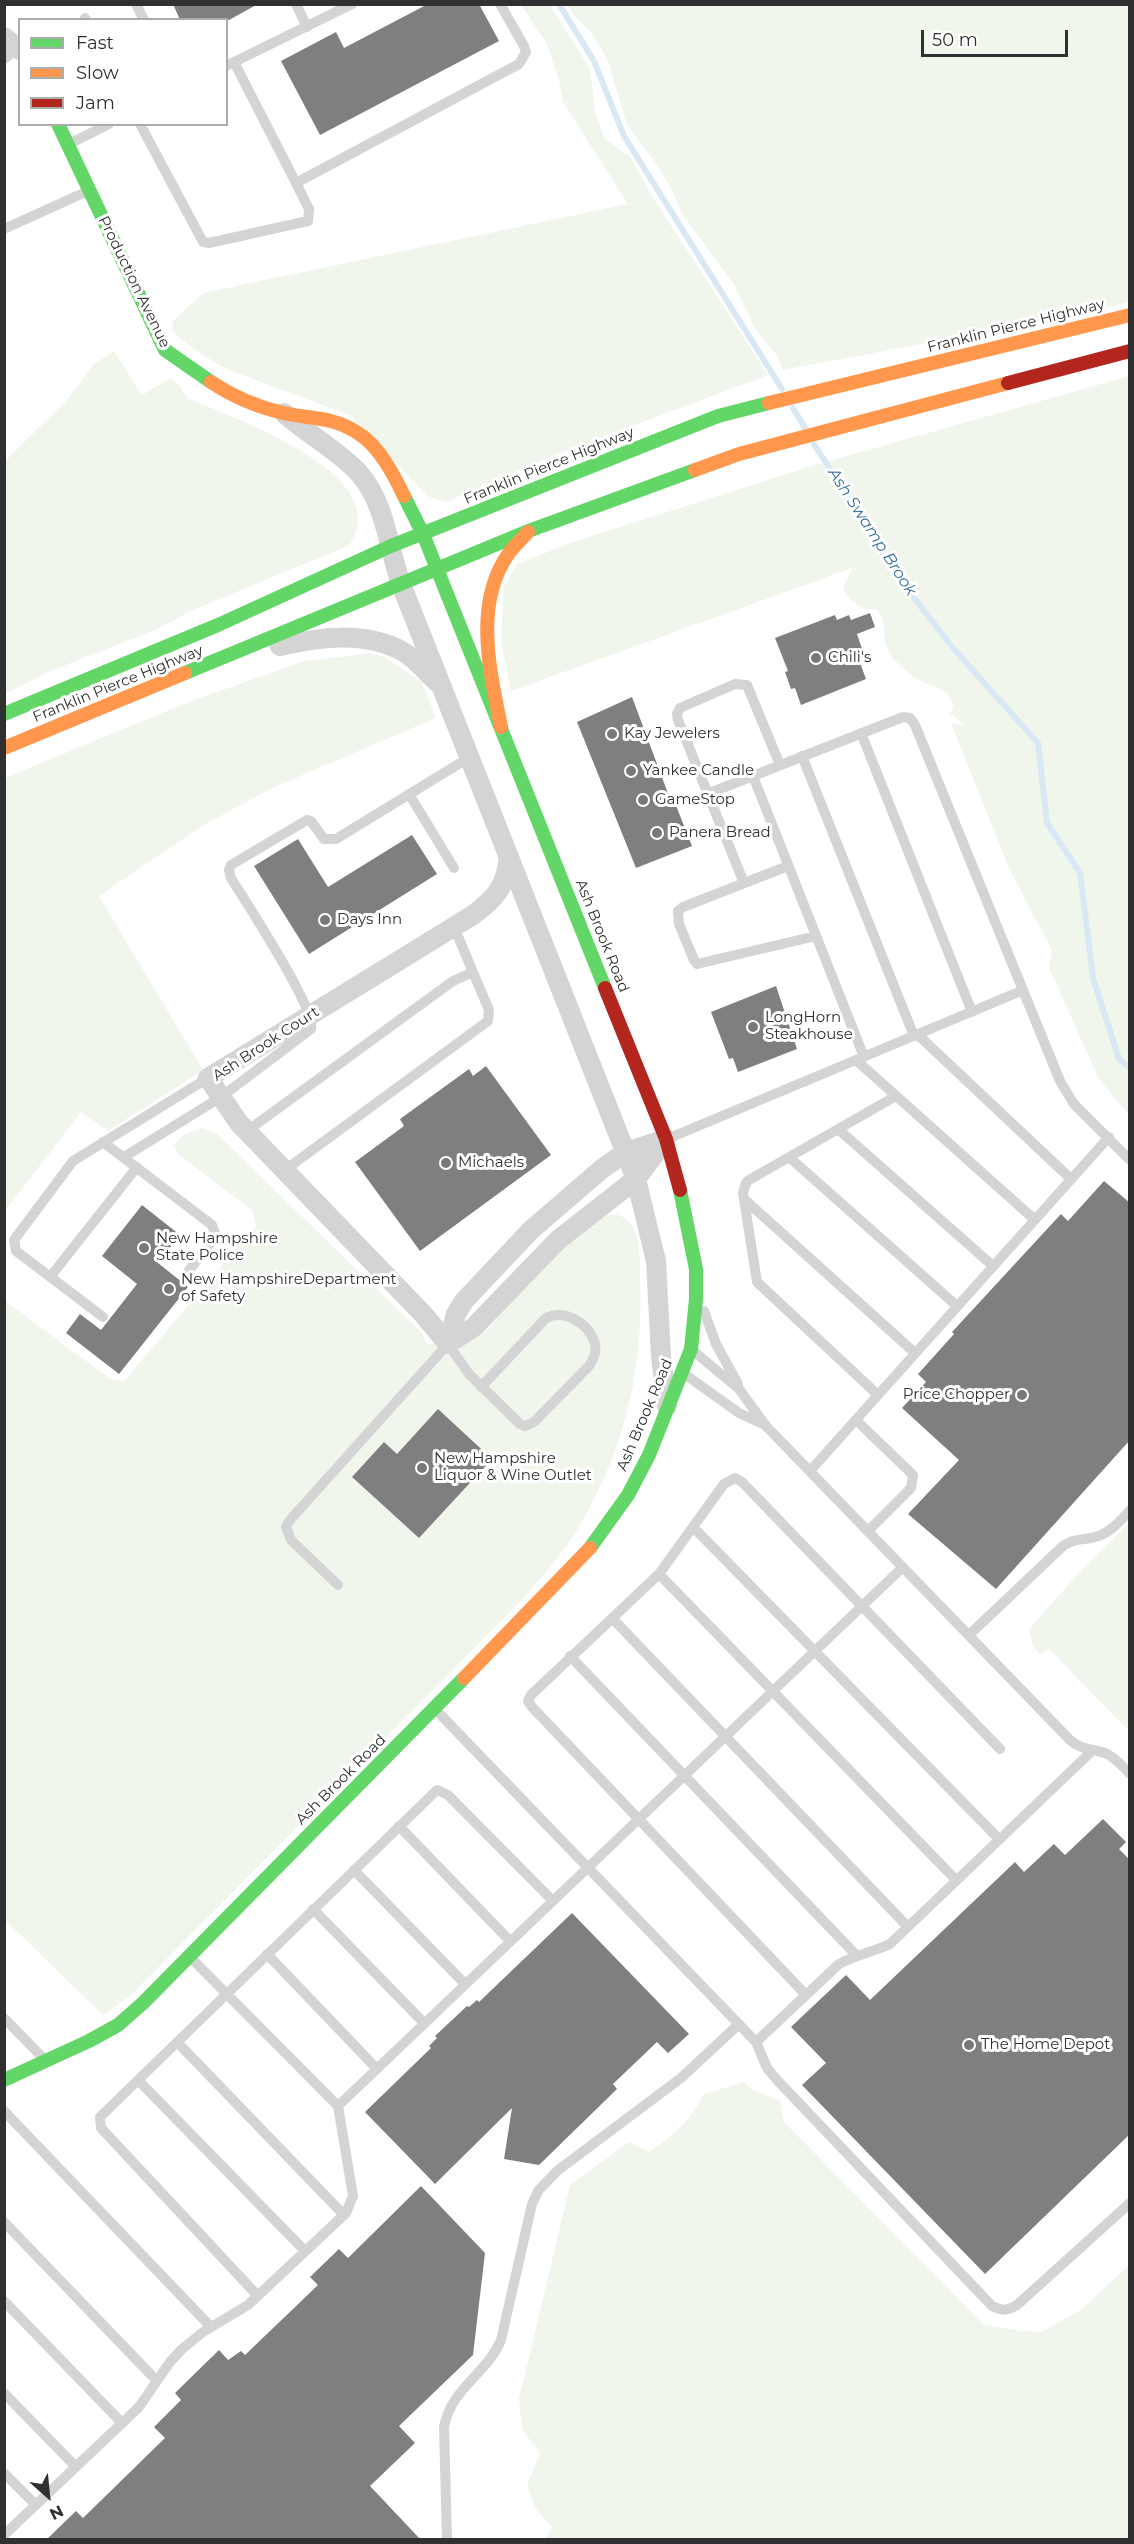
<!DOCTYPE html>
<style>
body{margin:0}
#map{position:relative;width:1134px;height:2544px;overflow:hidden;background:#fff;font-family:Montserrat,sans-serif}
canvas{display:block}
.frame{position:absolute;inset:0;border:6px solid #303030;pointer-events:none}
.legend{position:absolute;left:18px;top:18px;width:210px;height:108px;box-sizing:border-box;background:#fff;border:2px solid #acacac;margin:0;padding:8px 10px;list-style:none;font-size:18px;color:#303030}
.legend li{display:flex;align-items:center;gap:12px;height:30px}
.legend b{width:30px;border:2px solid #acacac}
.north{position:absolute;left:18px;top:2466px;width:60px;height:60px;-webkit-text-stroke:4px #fff;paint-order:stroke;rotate:153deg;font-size:16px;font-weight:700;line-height:24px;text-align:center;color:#303030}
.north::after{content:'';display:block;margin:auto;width:21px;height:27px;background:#303030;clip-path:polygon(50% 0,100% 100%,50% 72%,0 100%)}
.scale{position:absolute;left:921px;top:30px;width:147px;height:27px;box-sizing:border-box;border:3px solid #303030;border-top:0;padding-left:8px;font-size:18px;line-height:21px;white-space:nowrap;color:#303030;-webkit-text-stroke:4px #fff;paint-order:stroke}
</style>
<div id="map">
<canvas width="1134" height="2544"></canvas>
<div class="frame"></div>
<ul class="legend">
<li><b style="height:8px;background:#63d668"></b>Fast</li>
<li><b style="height:8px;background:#ff974d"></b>Slow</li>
<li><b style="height:8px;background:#b3261e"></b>Jam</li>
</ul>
<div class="north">N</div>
<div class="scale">50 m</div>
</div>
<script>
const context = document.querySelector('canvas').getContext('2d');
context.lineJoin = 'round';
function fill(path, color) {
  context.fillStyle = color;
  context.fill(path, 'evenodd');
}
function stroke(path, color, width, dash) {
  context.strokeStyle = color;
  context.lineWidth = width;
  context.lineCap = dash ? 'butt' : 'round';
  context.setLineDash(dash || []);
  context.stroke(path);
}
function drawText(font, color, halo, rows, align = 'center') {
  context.font = font + ' Montserrat,sans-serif';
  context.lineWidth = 6;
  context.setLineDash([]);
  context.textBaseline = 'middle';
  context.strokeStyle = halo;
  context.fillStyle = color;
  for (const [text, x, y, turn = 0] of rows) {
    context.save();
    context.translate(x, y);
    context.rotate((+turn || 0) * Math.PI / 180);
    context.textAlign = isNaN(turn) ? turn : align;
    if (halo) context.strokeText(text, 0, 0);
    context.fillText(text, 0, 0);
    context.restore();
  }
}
fill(new Path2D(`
 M521,5H550L590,69L595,112L605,139L630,157L656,202L768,375L549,457L446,502L427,496L352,416L226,369L195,350L172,331L173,321L203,293L628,204L563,102L559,80L547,44Z
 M568,5H1129V302L1065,317L783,370L778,357L754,327L735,286L683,215L671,188L655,162L627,125L608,61L591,32L573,14Z
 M114,351L142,395L171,378L179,385L188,398C231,417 365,464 358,523C357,530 353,538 350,545L193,610L157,629L48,672L5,694V461L67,400L94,364Z
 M1129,376V1115L1099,1079L1049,968L1052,951L1010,870L951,723L964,725L950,713L954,707L947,693L915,678L893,659L885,644L883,620L877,609C860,611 852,603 843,589L852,568L511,691L501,641L504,586L517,564L573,542L812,466Z
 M370,653L384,657L422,682L436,718L272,788L204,825L99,896L203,1070L108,1131L81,1112L5,1211V778L191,701L305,661Z
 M202,1128L217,1134L422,1333L427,1344C443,1344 471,1342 484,1332C495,1325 501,1309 510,1300C530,1277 574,1232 600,1217C604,1214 613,1214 618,1215C641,1222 640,1255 640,1274C644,1366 627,1443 581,1523C565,1552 541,1577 520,1602L130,1996L103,2015L5,1920L4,1300L112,1380L124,1381L256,1226L253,1211L178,1154L174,1146C181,1134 190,1132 202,1128Z
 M1129,1523V1731L1049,1649L1041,1655L1033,1646L1029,1629L1078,1574Z
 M744,2082L753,2090L780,2101L784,2122L984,2325L1040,2333L1082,2309L1129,2265V2539H545L552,2527L536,2509L527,2485L540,2454L522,2429L519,2399L570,2185L629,2142L649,2152C672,2137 692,2119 704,2094Z`), '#f1f6ec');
stroke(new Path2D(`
 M559,4L594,61L624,136L782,389
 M793,408L805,428
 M814,444L901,581L953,648L1038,743L1047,823L1080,873L1093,978L1119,1059L1130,1068`), '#d8e8f4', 6);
fill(new Path2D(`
 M173,4H258L229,20H180Z
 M428,4H479L499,41L320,135L281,61L336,32L344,48Z
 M870,613L875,627L857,634L862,649L856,652L866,679L801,705L795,688L791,689L785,672L788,671L775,638L835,615L837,620L849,615L851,620Z
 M632,697L672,804L675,803L692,846L636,868L577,722Z
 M412,835L437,874L309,954L254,866L298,839L328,887Z
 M776,986L797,1049L738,1072L733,1058L729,1059L711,1012Z
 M486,1066L551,1155L420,1251L355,1162L404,1126L400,1119L469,1069L473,1076Z
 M1104,1181L1130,1203V1440L996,1589L908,1514L959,1460L902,1408L926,1382L918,1374L954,1334L952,1332L1061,1214L1068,1221Z
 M142,1205L180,1235L158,1263L188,1287L119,1374L66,1333L80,1314L101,1330L137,1284L102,1256Z
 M438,1409L492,1459L419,1538L352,1477L384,1442L397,1454Z
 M1103,1819L1126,1842L1119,1849L1130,1860V2134L985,2274L802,2085L826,2063L791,2027L846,1975L870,2000L1015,1862L1024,1872L1054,1844L1065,1855Z
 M572,1913L689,2034L668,2053L657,2042L613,2084L617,2089L539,2165L504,2159L512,2108L435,2184L365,2112L431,2048L429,2046L437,2038L435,2036L467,2006L469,2007L477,2000L479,2002Z
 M421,2186L485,2253L473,2355L399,2426L415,2443L370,2486L421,2540H46L76,2511L83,2518L165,2438L154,2427L181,2400L175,2393L219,2350L228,2360L241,2351L245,2355L318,2285L310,2277L339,2249L348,2258Z`), '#7f7f7f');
stroke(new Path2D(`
 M136,4L144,20
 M296,4L307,27
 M85,18L86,20
 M4,59L18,48
 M234,62L296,183L519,64L526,52L524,46L500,4
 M226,66L352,4
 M140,124L203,242L209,243L308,221L309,209L296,183
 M69,144L109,124
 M4,229L90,190
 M861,733L972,1012
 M802,756L914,1036
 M753,776L864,1057
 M409,794L454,868
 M707,794L903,717L910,718L915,725L1060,1081L1074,1104L1130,1160
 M788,866L683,907L678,911L679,924L694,960L697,964L816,936
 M744,883L678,720L677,714L680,708L735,684L747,685L780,765
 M917,1034L1071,1179
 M856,1060L1035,1220
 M838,1129L993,1266
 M247,1131L453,981L473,972
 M667,1139L1021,991
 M103,1142L212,1225L216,1236L187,1273
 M124,1157L221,1097L311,1029C317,1010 245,901 231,878L229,870L231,865L307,820L311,821L324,839H336L470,757
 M789,1157L957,1306
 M285,1170L488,1021L489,1010L454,927
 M744,1199L915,1353
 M50,1277L137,1167
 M704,1311L716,1344L738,1384
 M103,1317L16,1251L14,1240L73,1161L208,1078
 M691,1349L739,1389L766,1426L1070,1740C1082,1751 1094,1748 1107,1754C1116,1758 1123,1767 1130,1774
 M683,1373L739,1413L763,1424
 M878,1395L757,1282L743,1193L746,1183L749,1180L896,1096
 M856,1420L913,1475L911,1488L868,1531
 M810,1471L1109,1137
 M693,1527L999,1839
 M659,1574L956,1880
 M338,1585L291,1540L286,1527L290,1520L448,1344L469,1374C486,1390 502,1407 520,1424L525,1426L534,1422L589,1366C593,1359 597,1352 595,1344C589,1323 565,1309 546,1318L481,1387
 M612,1618L908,1927
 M969,1635L1063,1546C1073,1539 1080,1540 1091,1538C1108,1535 1119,1523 1130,1510
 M570,1656L857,1956
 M435,1709L756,2042L767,2068L778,2081L992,2306C1002,2311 1007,2311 1017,2305L1130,2203
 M399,1826L510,1941
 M354,1870L465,1984
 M313,1909L424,2023
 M267,1954L377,2069
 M806,1995L532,1707L528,1701L531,1695L659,1574L724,1484L735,1478L742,1482L1000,1749
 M4,2018L45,2060
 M177,2042L344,2215
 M756,2042L839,1964C855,1955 873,1952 890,1944L1092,1751
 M138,2080L305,2251
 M338,2106L903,1567
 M4,2111L211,2327
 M4,2222L157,2381
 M258,2296L101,2128L100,2117L437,1790L448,1795L552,1900
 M4,2301L122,2423
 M4,2393L76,2467
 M4,2473L36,2505
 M4,2535L139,2407L170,2362L181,2350L203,2332L248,2305L346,2213L353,2196L338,2106L189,1956
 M447,2540L444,2427C451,2388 487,2374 501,2340L532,2204L538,2191L557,2171L681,2078L739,2024`), '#d4d4d4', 10);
stroke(new Path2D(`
 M4,37L20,50
 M284,413C307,434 338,450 359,473C386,504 388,547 401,584L636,1179L656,1261L661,1356L667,1406
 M280,646C321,637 364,631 402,651C415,658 426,672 437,682
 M448,1344L423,1314L239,1123L208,1078L473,915C497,897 506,886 509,856
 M448,1344L456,1314L464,1301L531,1230L603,1168L626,1152L666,1139
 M448,1344L474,1327L558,1240L636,1179L666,1139`), '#d4d4d4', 20);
stroke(new Path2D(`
 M58,124L165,350L211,382
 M404,496L423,534L605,988
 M185,673L531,530L695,470
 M4,714L218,625L391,546L718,416L769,403
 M590,1548L628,1495L649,1455L691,1349L696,1299V1269L680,1190
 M4,2080L89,2041L118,2025L143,2003L464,1678`), '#63d668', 14);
stroke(new Path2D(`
 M211,382C232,396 258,407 283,413C311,419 332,416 358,433C379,446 394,475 404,496
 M769,403L1130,315
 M695,470L739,454L1008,383
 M501,727C490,671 473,603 509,553C515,545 522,539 528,532
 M4,748L185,673
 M464,1678L590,1548`), '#ff974d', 14);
stroke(new Path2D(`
 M1008,383L1130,351
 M605,988L666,1139L680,1190`), '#b3261e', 14);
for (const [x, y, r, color] of [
 [816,658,6,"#787878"],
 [612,734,6,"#787878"],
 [631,771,6,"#787878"],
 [643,800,6,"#787878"],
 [657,833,6,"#787878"],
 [325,920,6,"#787878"],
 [753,1027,6,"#787878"],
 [446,1163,6,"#787878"],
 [144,1248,6,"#787878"],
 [169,1289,6,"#787878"],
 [1022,1395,6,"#787878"],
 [422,1468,6,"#787878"],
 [969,2045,6,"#787878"]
]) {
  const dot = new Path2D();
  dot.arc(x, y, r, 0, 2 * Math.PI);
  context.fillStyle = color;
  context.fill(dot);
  stroke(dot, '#fff', 2);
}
drawText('15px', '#303030', '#fff', [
 ["Production Avenue",134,282,64],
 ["Franklin Pierce Highway",1016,326,-14],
 ["Franklin Pierce Highway",549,466,-22],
 ["Franklin Pierce Highway",118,684,-22],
 ["Ash Brook Road",602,936,68],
 ["Ash Brook Court",266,1044,-33],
 ["Ash Brook Road",645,1415,-67],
 ["Ash Brook Road",341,1780,-45]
]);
drawText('15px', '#303030', '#fff', [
 ["Chili's",828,658],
 ["Kay Jewelers",624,734],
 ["Yankee Candle",643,771],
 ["GameStop",655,800],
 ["Panera Bread",669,833],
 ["Days Inn",337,920],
 ["LongHorn",765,1018],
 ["Steakhouse",765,1035],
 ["Michaels",458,1163],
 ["New Hampshire",156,1239],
 ["State Police",156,1256],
 ["New HampshireDepartment",181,1280],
 ["of Safety",181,1297],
 ["Price Chopper",1010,1395,"right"],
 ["New Hampshire",434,1459],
 ["Liquor & Wine Outlet",434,1476],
 ["The Home Depot",981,2045]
], 'left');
drawText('italic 16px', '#356e9a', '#fff', [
 ["Ash Swamp Brook",872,532,57]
]);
</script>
